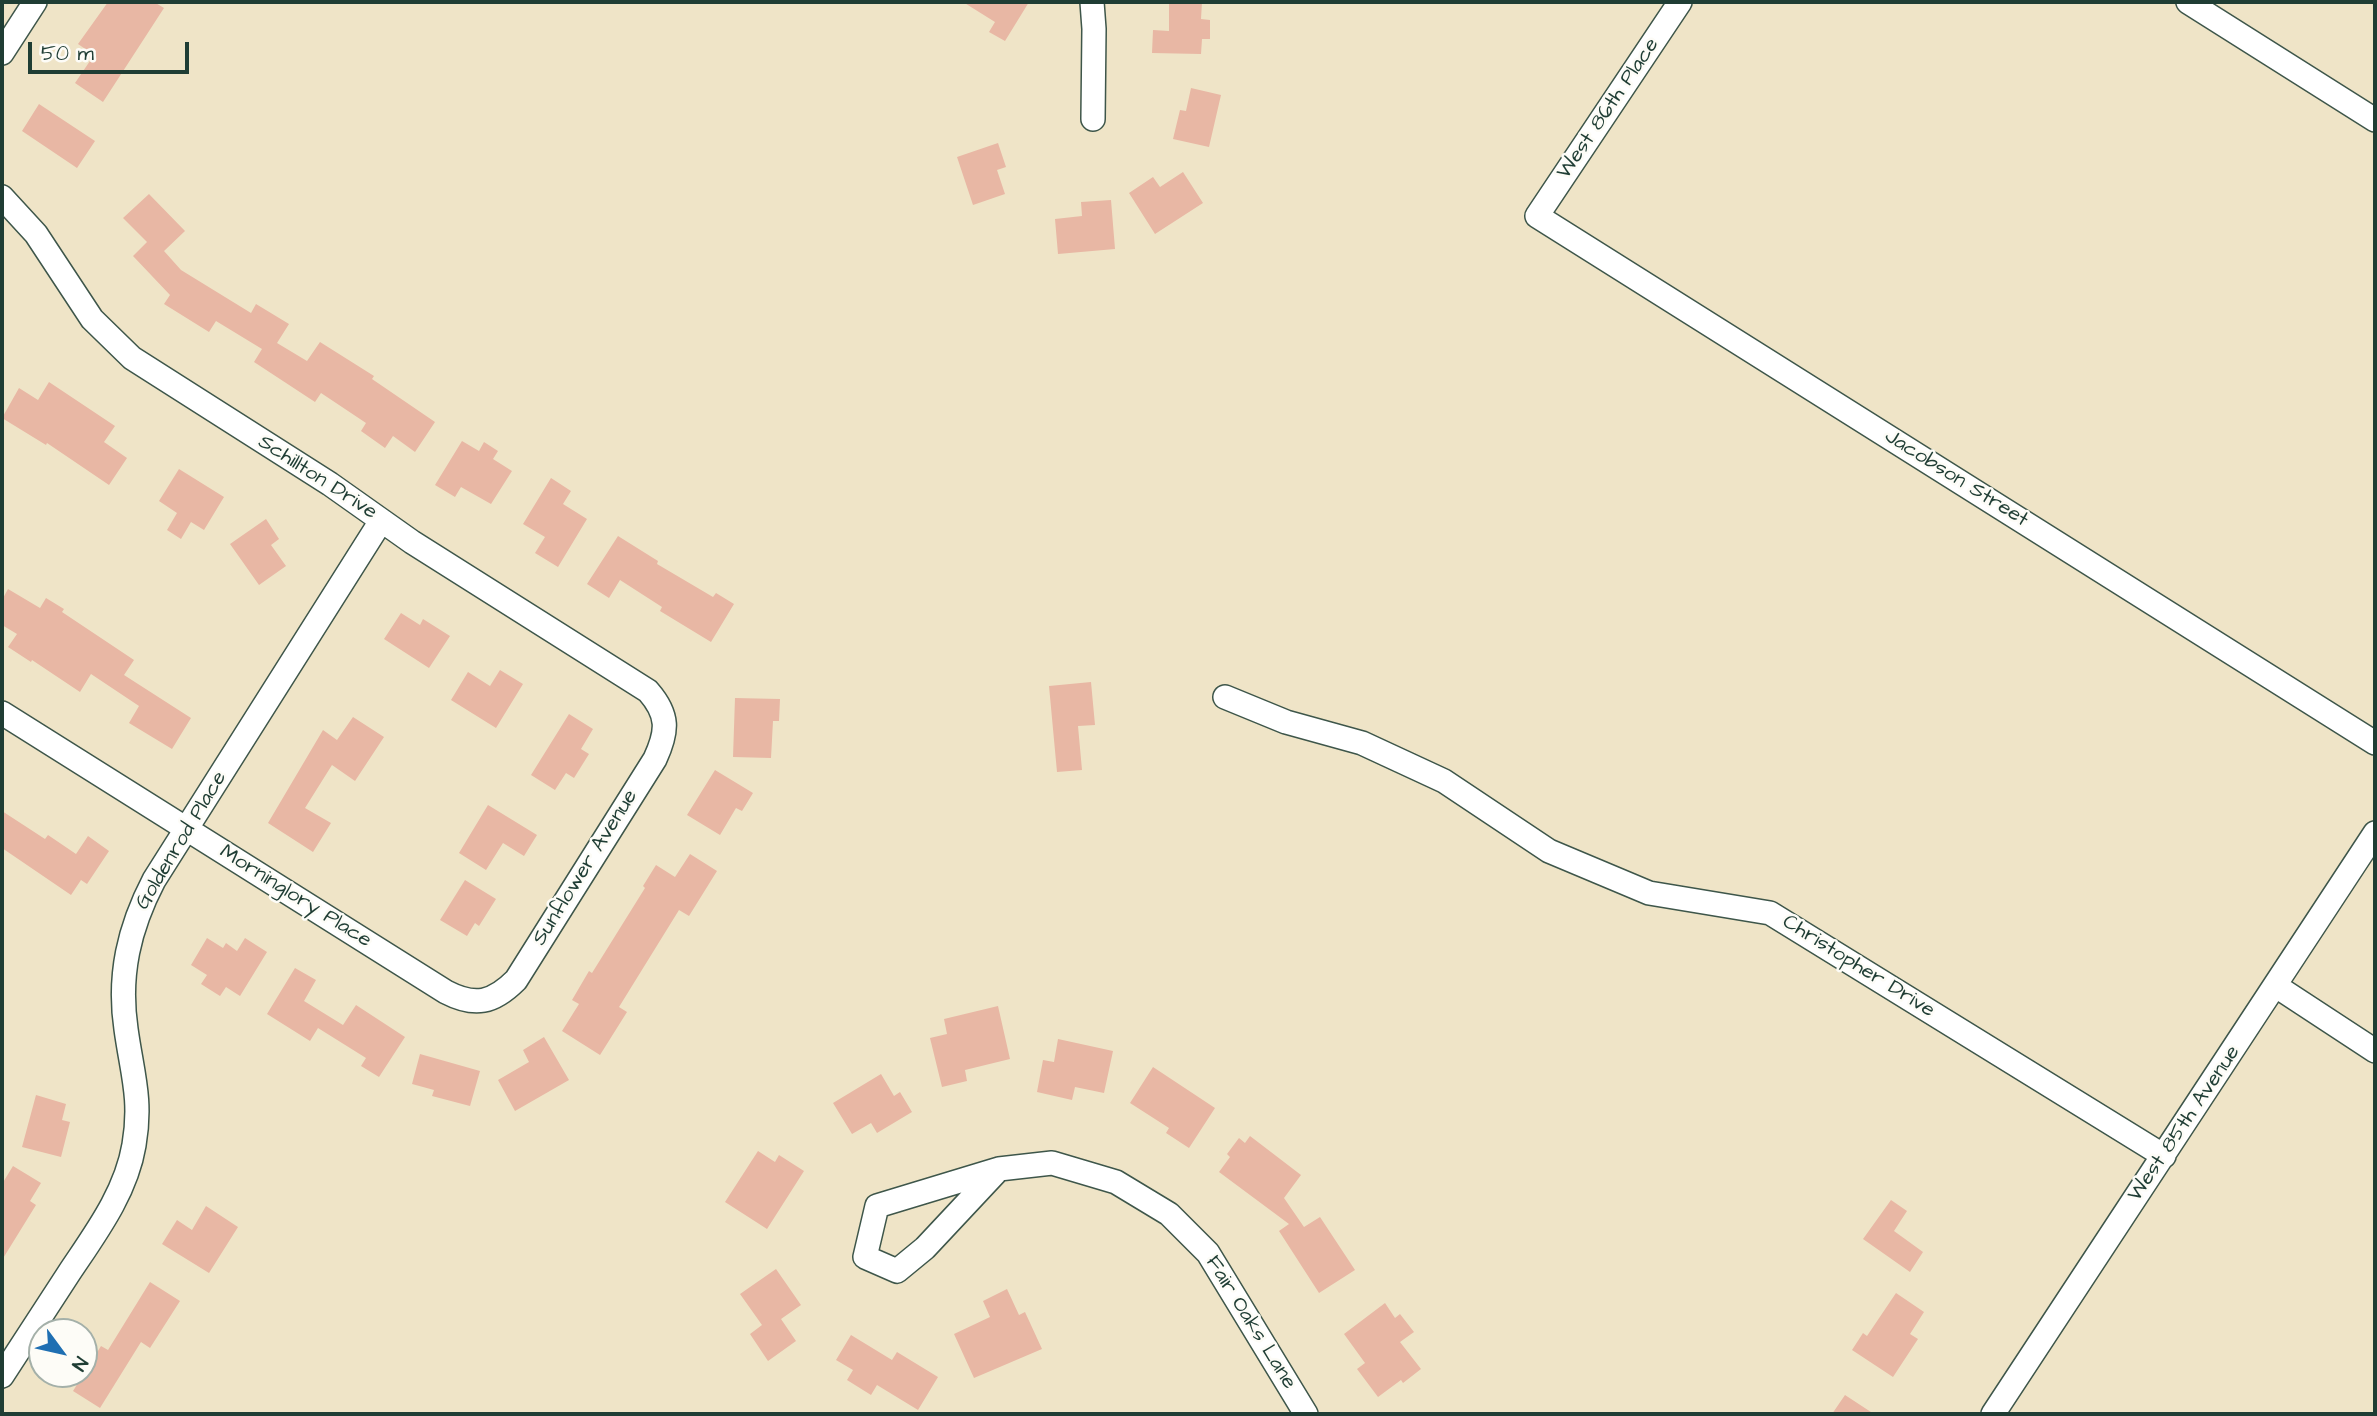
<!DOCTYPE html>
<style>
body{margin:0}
#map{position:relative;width:2377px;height:1416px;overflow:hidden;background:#efe4c7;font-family:"Architects Daughter",sans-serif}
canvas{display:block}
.frame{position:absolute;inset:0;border:4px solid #1f3d34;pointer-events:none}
.north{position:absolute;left:28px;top:1318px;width:70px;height:70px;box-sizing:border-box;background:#fdfcf7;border:2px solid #a4b0a9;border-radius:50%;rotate:123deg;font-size:19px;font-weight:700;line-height:28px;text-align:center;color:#1f3d34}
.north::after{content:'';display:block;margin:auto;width:24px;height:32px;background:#1f6fb2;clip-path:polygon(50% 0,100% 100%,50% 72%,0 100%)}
.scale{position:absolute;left:28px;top:42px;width:161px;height:32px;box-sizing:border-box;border:4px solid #1f3d34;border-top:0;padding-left:9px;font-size:21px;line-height:24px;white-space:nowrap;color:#1f3d34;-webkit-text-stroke:5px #fdfcf7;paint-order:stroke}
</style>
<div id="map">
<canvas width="2377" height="1416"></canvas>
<div class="frame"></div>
<div class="north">N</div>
<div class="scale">50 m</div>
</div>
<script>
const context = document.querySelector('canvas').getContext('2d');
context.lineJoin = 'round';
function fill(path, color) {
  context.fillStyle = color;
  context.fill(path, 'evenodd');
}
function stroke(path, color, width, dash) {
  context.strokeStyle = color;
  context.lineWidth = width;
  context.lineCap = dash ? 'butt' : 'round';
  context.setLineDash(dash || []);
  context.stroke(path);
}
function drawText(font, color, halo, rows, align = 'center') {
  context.font = font + ' "Architects Daughter",sans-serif';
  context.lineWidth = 5;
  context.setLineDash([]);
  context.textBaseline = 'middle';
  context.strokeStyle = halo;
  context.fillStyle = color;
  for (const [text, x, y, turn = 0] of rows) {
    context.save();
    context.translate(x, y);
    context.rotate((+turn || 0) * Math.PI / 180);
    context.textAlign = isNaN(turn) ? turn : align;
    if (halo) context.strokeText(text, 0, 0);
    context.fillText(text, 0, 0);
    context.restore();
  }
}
fill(new Path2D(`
 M108,2H154L164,8L103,102L75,83L94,55L78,44Z
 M963,2H1029L1005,41L989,32L995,22Z
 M1169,2H1202L1201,19L1210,20V39H1202L1201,54L1152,53L1153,30L1169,31Z
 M1191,88L1221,95L1209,147L1173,139L1180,110L1186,111Z
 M39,104L95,141L77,168L22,131Z
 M998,143L1006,167L997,170L1005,194L973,205L957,157Z
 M1183,172L1203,203L1155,234L1129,193L1153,177L1160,187Z
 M149,194L185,231L164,251L181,270L251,313L256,304L289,324L277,343L307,361L320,342L374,376L372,379L435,422L415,452L393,436L385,448L361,431L366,423L321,393L315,402L254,362L262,349L216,321L209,332L164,304L170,295L133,256L147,242L123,218Z
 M1111,200L1115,249L1058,254L1055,219L1082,216L1081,202Z
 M49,382L115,426L104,442L127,458L109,485L47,443L46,445L2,418L19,388L38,400Z
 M462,441L479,451L484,442L498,451L493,459L512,471L491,504L461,487L455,497L435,485Z
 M179,469L224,497L204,530L191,522L181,539L167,530L177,513L159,501Z
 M551,478L571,491L563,504L587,519L558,567L535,553L545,537L523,524Z
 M266,519L279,539L271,545L286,566L259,585L230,544Z
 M618,536L658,561L657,564L713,597L716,593L734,604L711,642L660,611L662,607L620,580L609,598L587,584Z
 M8,589L40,608L46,598L64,609L62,612L134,660L124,675L191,718L172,749L129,723L139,706L91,674L80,692L32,660L31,662L8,647L17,634L2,625V600Z
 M401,613L420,625L423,619L450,636L429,668L384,639Z
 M500,670L523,684L496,728L451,700L468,672L490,686Z
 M1091,682L1095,725L1078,726L1082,770L1057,772L1049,686Z
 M735,698L780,699L779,721H773L771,758L733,757Z
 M569,714L593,729L581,749L589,754L574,778L566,773L555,790L531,775Z
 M353,717L384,737L355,781L332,765L305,808L331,823L313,852L268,823L323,730L337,740Z
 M715,770L753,793L742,811L736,808L720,835L687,815Z
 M488,805L537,835L524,856L503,843L486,870L459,853Z
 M2,811L45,839L48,835L76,854L88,836L109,851L87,884L81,880L71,895L2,848Z
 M690,854L717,871L689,916L679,910L619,1007L627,1012L600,1055L562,1031L579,1004L572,1000L589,971L592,973L645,888L643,886L656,865L675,877Z
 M465,880L496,899L479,926L475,923L467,936L440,920Z
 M207,938L223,948L226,943L237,951L245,938L267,952L240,996L226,987L220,996L201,984L207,975L191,965Z
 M295,968L316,980L304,1001L343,1025L356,1005L405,1037L379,1077L361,1066L366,1058L318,1028L310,1041L267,1014Z
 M998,1006L1010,1059L965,1070L967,1081L942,1087L930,1038L947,1034L944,1019Z
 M544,1037L569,1080L515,1111L498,1080L529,1062L523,1050Z
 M1058,1039L1113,1051L1104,1093L1075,1087L1072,1100L1037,1092L1043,1060L1054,1062Z
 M420,1054L480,1071L470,1106L432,1096L434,1090L412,1084Z
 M1153,1067L1215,1108L1189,1148L1166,1133L1169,1128L1130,1103Z
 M881,1074L894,1096L900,1092L912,1112L877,1133L871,1123L852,1134L833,1103Z
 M36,1095L66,1104L62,1120L70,1122L61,1157L22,1147Z
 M1250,1136L1301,1175L1284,1198L1304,1227L1320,1217L1355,1270L1319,1293L1279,1231L1289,1224L1219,1172L1230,1157L1227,1154L1239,1138L1245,1143Z
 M758,1151L775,1162L779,1155L804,1171L767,1229L725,1202Z
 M13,1166L41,1183L30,1201L36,1205L2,1260V1184Z
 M1891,1200L1907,1211L1894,1231L1923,1252L1910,1272L1863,1239Z
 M206,1206L238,1227L209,1273L162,1244L177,1220L192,1230Z
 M776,1269L801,1305L781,1319L796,1341L768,1361L750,1334L762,1325L740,1294Z
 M150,1282L180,1301L150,1348L141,1342L100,1408L73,1391L101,1346L108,1350Z
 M1007,1289L1019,1315L1025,1312L1042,1349L974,1378L954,1334L990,1317L983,1301Z
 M1896,1293L1924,1312L1910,1334L1918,1339L1893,1377L1852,1350L1863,1333L1867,1336Z
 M1385,1303L1395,1318L1400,1314L1414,1332L1400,1342L1421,1369L1403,1383L1401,1380L1378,1397L1357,1369L1365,1363L1344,1334Z
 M851,1335L892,1360L897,1352L938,1377L918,1410L877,1385L871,1395L847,1380L853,1370L836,1360Z
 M1845,1395L1874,1414H1832Z`), '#e8b7a4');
const minor = new Path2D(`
 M1092,2L1094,29L1093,119
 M1680,2L1537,216L2375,743
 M2188,2L2375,120
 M2,53L35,2
 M2,197L36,234L92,319L132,358L330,484L412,542L648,691C669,715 668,731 655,759L516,980C493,1003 475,1007 446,992L2,713
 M1225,697L1286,722L1362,743L1444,781L1549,851L1649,893L1770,913L2164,1156
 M2276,986L2375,1051
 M999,1169L925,1248L897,1271L865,1257L877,1206L999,1169L1052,1163L1116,1182L1169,1214L1208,1253L1306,1414
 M2,1376C24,1342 47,1307 69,1273C95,1234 126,1193 134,1145C142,1099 132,1073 126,1029C118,975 129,928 154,880L381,521
 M1993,1414L2375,833`);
stroke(minor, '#3e564a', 26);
stroke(minor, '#fff', 23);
drawText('21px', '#1f3d34', '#fdfcf7', [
 ["West 86th Place",1609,109,-56],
 ["Schillton Drive",317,478,33],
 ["Jacobson Street",1956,479,32],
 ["Goldenrod Place",182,841,-59],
 ["Sunflower Avenue",586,868,-58],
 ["Morninglory Place",295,897,32],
 ["Christopher Drive",1858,967,32],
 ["West 85th Avenue",2185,1124,-56],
 ["Fair Oaks Lane",1250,1323,58]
]);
</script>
